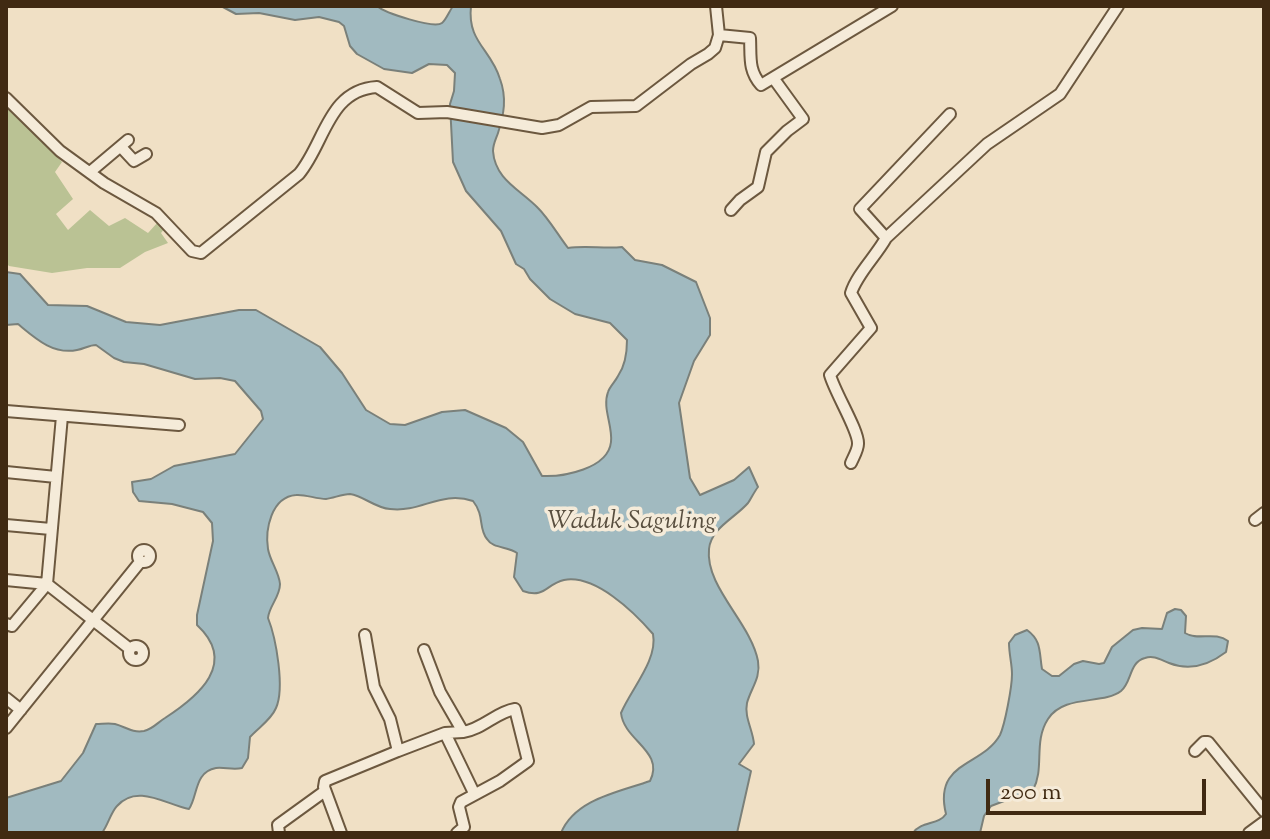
<!DOCTYPE html>
<style>
body{margin:0}
#map{position:relative;width:1270px;height:839px;overflow:hidden;background:#f0e0c5;font-family:"Sorts Mill Goudy",serif}
canvas{display:block}
.frame{position:absolute;inset:0;border:8px solid #402a12;pointer-events:none}
.scale{position:absolute;left:986px;top:779px;width:220px;height:36px;box-sizing:border-box;border:4px solid #402a12;border-top:0;padding-left:10px;font-size:24px;line-height:28px;white-space:nowrap;color:#402a12;-webkit-text-stroke:6px #f5ebd9;paint-order:stroke}
</style>
<div id="map">
<canvas width="1270" height="839"></canvas>
<div class="frame"></div>
<div class="scale">200 m</div>
</div>
<script>
const context = document.querySelector('canvas').getContext('2d');
context.lineJoin = 'round';
function fill(path, color) {
  context.fillStyle = color;
  context.fill(path, 'evenodd');
}
function stroke(path, color, width, dash) {
  context.strokeStyle = color;
  context.lineWidth = width;
  context.lineCap = dash ? 'butt' : 'round';
  context.setLineDash(dash || []);
  context.stroke(path);
}
function drawText(font, color, halo, rows, align = 'center') {
  context.font = font + ' "Sorts Mill Goudy",serif';
  context.lineWidth = 7;
  context.setLineDash([]);
  context.textBaseline = 'middle';
  context.strokeStyle = halo;
  context.fillStyle = color;
  for (const [text, x, y, turn = 0] of rows) {
    context.save();
    context.translate(x, y);
    context.rotate((+turn || 0) * Math.PI / 180);
    context.textAlign = isNaN(turn) ? turn : align;
    if (halo) context.strokeText(text, 0, 0);
    context.fillText(text, 0, 0);
    context.restore();
  }
}
fill(new Path2D(`
 M6,103L62,162L55,172L73,199L56,214L68,230L90,210L109,226L125,218L148,233L158,222L165,228L161,233L168,243L145,252L120,268H87L52,273L9,266L6,263Z`), '#bac294');
const water = new Path2D(`
 M221,6H377C385,13 434,29 442,23C446,20 450,10 453,6H471C467,42 491,49 500,79C507,98 504,114 498,133C496,139 493,144 493,151C495,180 521,190 538,208C549,219 558,235 568,248C586,245 604,249 622,247L635,260L662,265L696,282L710,318V335L694,361L679,403L690,478L700,495L734,480L749,467L758,487C754,492 751,499 748,503C735,518 711,528 709,549C705,587 751,623 758,661C761,678 751,688 747,703C744,717 753,730 754,744L739,764L751,771L737,833H561C575,799 619,792 650,781C665,751 624,741 621,713C631,689 658,660 653,634C634,612 595,574 564,580C546,584 545,599 523,591L514,577L517,553C508,546 493,549 487,539C478,528 485,516 473,501C441,490 421,513 390,509C375,508 364,496 350,494C342,494 334,498 326,499C316,499 305,494 296,495C271,497 265,530 268,549C270,561 279,572 280,584C280,597 269,606 268,618C276,638 285,688 276,708C271,720 259,727 250,737L248,758L242,768C233,770 224,767 216,768C194,772 198,796 189,809C167,805 137,783 117,806C111,812 108,825 102,833H6V798L61,781L83,753L96,724C102,724 109,723 115,724C126,727 132,733 144,731C153,729 158,722 165,718C199,696 238,663 197,625V615L213,541L212,523L203,512L172,504L139,501L133,492L132,482L151,479L174,466L235,454L263,419L261,411L235,381L220,378L195,379L144,364L124,362L114,358L96,345C89,345 84,349 77,350C53,355 35,338 18,324L6,325V272L20,274L48,305L87,306L126,322L160,325L239,310H256L320,347L342,373L366,410L390,424L405,425L442,412L465,410L506,428L523,442L542,476C563,477 608,469 611,442C613,426 602,408 608,392C610,386 615,382 618,376C625,366 627,353 627,340L610,323L575,314L550,299L530,279L524,269L516,264L501,231L466,191L453,162L450,104L454,91L455,73L447,65L429,64L412,73L384,69L357,54L350,46L344,26L339,22L319,17L295,20L259,13L236,14Z
 M1175,609L1181,610L1186,616L1185,633C1198,641 1215,631 1228,641L1226,652C1209,665 1189,671 1169,663C1161,660 1154,655 1145,658C1129,662 1132,682 1121,691C1103,705 1064,694 1048,719C1033,742 1045,768 1033,790L991,806L984,816L980,833H913C921,821 939,825 946,814C933,761 982,767 1000,735C1005,724 1012,687 1012,674C1012,664 1009,654 1009,643L1015,635L1027,630C1042,641 1039,652 1042,669L1052,676H1059L1074,664L1083,661L1099,664L1104,663L1112,647L1133,630L1142,628L1162,629L1167,613Z`);
fill(water, '#a1bac0');
stroke(water, '#7a807a', 2);
const minor = new Path2D(`
 M719,35L750,38C751,57 748,70 761,85L892,6
 M6,98L60,151L104,183L156,213L192,251L201,253L299,174C325,143 328,90 377,87L418,113L447,112L542,128L559,125L591,107L636,106L691,64L708,54L715,48L719,35L716,6
 M950,114L860,209L886,238L987,144L1060,94L1118,6
 M121,147L134,161L146,154
 M90,172L128,140
 M731,210L740,200L758,187L766,152L787,131L803,119L774,79
 M6,411L179,425
 M851,463C853,458 858,450 858,444C859,431 835,393 830,375L871,328L851,293C857,274 876,256 886,238
 M6,472L56,477
 M1255,520L1264,513
 M6,525L51,529
 M138 556a6 6 0 1 1 12 0a6 6 0 1 1-12 0Z
 M6,580L47,584
 M47,584L62,416
 M47,584L130,649
 M6,624L12,626L47,584
 M129 653a7 7 0 1 1 14 0a7 7 0 1 1-14 0Z
 M6,698L21,710
 M6,728L140,562
 M445,733L474,793
 M398,751L445,733L463,732L440,692L424,650
 M1195,751L1204,742H1208L1264,811
 M279,833L278,825L325,791
 M341,833L324,787L325,781L398,751L390,719L374,687L365,635
 M457,833L464,827L459,807L461,802L500,781L528,761L515,709C496,712 483,729 463,732
 M1249,833L1264,822`);
stroke(minor, '#6c583f', 14);
stroke(minor, '#f5ebd9', 10);
drawText('italic 26px', '#584e3e', '#f5ebd9', [
 ["Waduk Saguling",632,524]
]);
</script>
